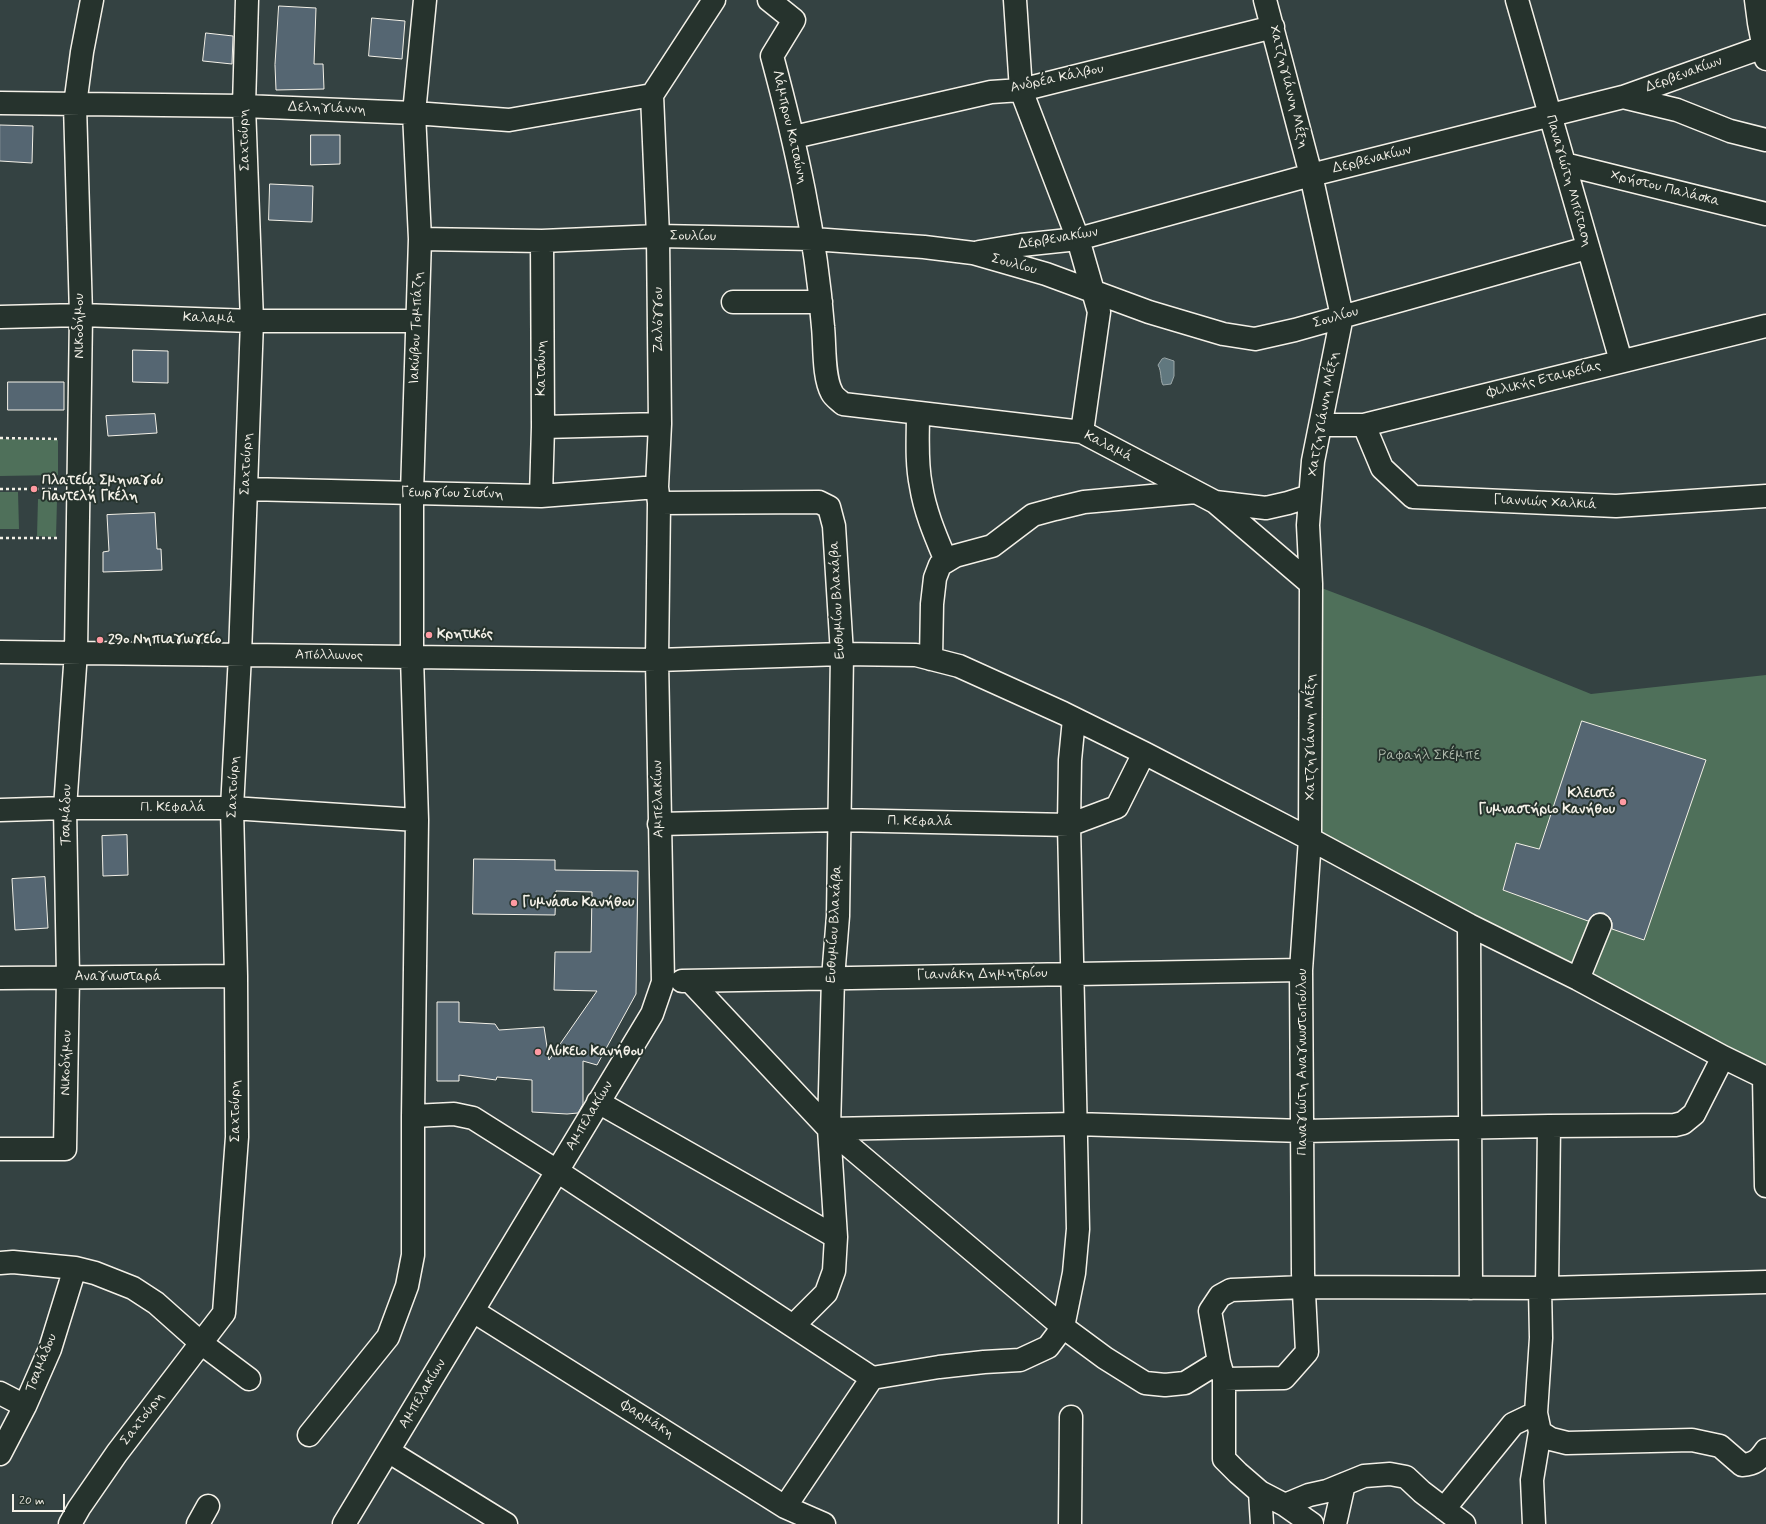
<!DOCTYPE html>
<meta charset="utf-8">
<style>
body{margin:0}
#map{position:relative;width:1766px;height:1524px;overflow:hidden;background:#344242;font-family:Mynerve,sans-serif}
canvas{display:block}
.scale{position:absolute;left:12px;top:1494px;width:53px;height:18px;box-sizing:border-box;border:2px solid #f4f1e8;border-top:0;padding-left:5px;font-size:12px;line-height:14px;white-space:nowrap;color:#f4f1e8;-webkit-text-stroke:3px #26332d;paint-order:stroke}
</style>
<div id="map">
<canvas width="1766" height="1524"></canvas>
<div class="scale">20 m</div>
</div>
<script>
const context = document.querySelector('canvas').getContext('2d');
context.lineJoin = 'round';
function fill(path, color) {
  context.fillStyle = color;
  context.fill(path, 'evenodd');
}
function stroke(path, color, width, dash) {
  context.strokeStyle = color;
  context.lineWidth = width;
  context.lineCap = dash ? 'butt' : 'round';
  context.setLineDash(dash || []);
  context.stroke(path);
}
function drawText(font, color, halo, rows, align = 'center') {
  context.font = font + ' Mynerve,sans-serif';
  context.lineWidth = 4;
  context.setLineDash([]);
  context.textBaseline = 'middle';
  context.strokeStyle = halo;
  context.fillStyle = color;
  for (const [text, x, y, turn = 0] of rows) {
    context.save();
    context.translate(x, y);
    context.rotate((+turn || 0) * Math.PI / 180);
    context.textAlign = isNaN(turn) ? turn : align;
    if (halo) context.strokeText(text, 0, 0);
    context.fillText(text, 0, 0);
    context.restore();
  }
}
fill(new Path2D(`
 M0,439L58,440V475L0,476Z
 M0,492H18L19,529H0Z
 M38,499L57,500L56,537L37,536Z
 M1311,584L1427,628L1591,694L1766,675V1078L1310,839Z`), '#4f705a');
const water = new Path2D(`
 M1165,358L1174,361V376L1171,384L1163,385C1160,380 1162,372 1158,365L1162,359Z`);
fill(water, '#61787f');
stroke(water, '#9ca8a9', 1);
const building = new Path2D(`
 M279,6L316,8L314,64H323L324,89L276,90L275,65Z
 M372,18L405,21L402,59L369,56Z
 M206,33L233,36L232,64L203,61Z
 M0,125L33,126L32,163L0,161Z
 M311,135H340V164L311,165Z
 M270,184L313,186L312,222L269,220Z
 M133,350L168,351V383L133,382Z
 M8,382H64V410H8Z
 M155,414L157,433L108,436L106,416Z
 M155,513L157,549H161L162,570L103,572V552L109,551L107,515Z
 M1582,721L1706,760L1644,940L1612,929V923L1610,918L1604,913H1599L1593,915L1588,921L1503,890L1516,843L1539,849Z
 M127,835L128,875L103,876L102,836Z
 M474,859L555,860V870L638,871L636,994L597,1065L583,1061V1104L578,1113L567,1114L532,1112V1080L497,1077L496,1080L459,1075V1081H437V1002H459V1022L495,1024L499,1030L544,1027L549,1060L597,991L554,990L555,952H591L592,892L556,891L555,915L473,914Z
 M45,877L48,928L15,930L12,879Z`);
fill(building, '#556672');
stroke(building, '#f4f1e8', 1);
const minor = new Path2D(`
 M769,0L794,20L772,56C796,145 816,235 823,327C825,346 823,377 832,393C834,397 840,401 843,404L1082,432L1215,502L1311,584
 M1015,0L1021,90L1078,239L1099,312L1082,432
 M1517,0L1621,361
 M1756,0L1759,23L1766,59
 M1623,97L1677,110L1730,131L1766,140
 M0,103L244,106L414,113L509,120L652,95
 M794,137L991,92L1021,90L1273,27
 M1564,164L1766,214
 M420,239L542,241L658,236L813,239L924,247L973,253L1046,274L1149,312L1223,334L1255,339L1295,330L1587,248
 M979,252L1021,245L1078,239L1311,175L1623,97L1766,46
 M733,302H821
 M0,317L81,315L252,321H417
 M918,413C918,436 916,462 921,486C925,512 936,537 946,561
 M1321,425H1364L1766,326
 M1364,425L1382,468L1413,497L1616,506L1766,496
 M543,427L660,424
 M246,489L541,496L657,487
 M541,496L543,427L542,241
 M1215,502L1266,508L1288,503L1310,496
 M659,503L819,502L829,507L834,526L842,654L838,916L833,978L829,1129L836,1237L834,1271L826,1293L793,1326
 M0,652L657,660L842,654L916,655L959,666L1063,713L1144,753L1310,839L1469,925L1578,979L1723,1057L1766,1078
 M931,659L932,604L935,578L940,565L955,556L992,546L1033,515L1055,509L1084,502L1196,492
 M0,810L65,808H232L417,820
 M659,824L838,820L1069,825L1117,807L1144,753
 M1469,925L1471,1288
 M0,978L236,976
 M1578,979L1600,925
 M682,981L1301,970
 M690,981L829,1129L1063,1327L1105,1358L1145,1383L1165,1385L1185,1383L1219,1362L1224,1379V1459L1238,1473L1260,1492L1285,1505L1312,1524
 M1764,1077L1766,1186
 M598,1102L836,1237
 M413,1116L454,1114L473,1118L557,1171L872,1378L939,1367L984,1362L1020,1360L1048,1347L1063,1327L1074,1273L1078,1229L1069,825L1070,760L1074,719
 M1549,1126L1675,1125L1683,1123L1694,1114L1723,1057
 M829,1129L1075,1124L1303,1131L1549,1126L1547,1288
 M0,1149H65L68,977L65,808L76,652L81,315L75,105L82,52L92,0
 M0,1263L13,1262L75,1268L95,1273L133,1288L156,1303L201,1343L249,1379
 M1540,1288L1541,1338L1536,1413L1540,1432L1551,1439L1567,1443L1692,1440L1720,1446L1742,1465C1755,1464 1759,1460 1766,1450
 M473,1311L785,1507L824,1524
 M1219,1362L1210,1311L1220,1296L1231,1290L1304,1287L1547,1288L1766,1282
 M1224,1379L1284,1378L1307,1352L1303,1273L1301,970L1310,839L1311,584L1308,525L1313,461L1342,316L1311,175L1265,0
 M0,1393L25,1406
 M309,1435L388,1337L407,1286L413,1255V1116L417,820L412,657V493L420,239L414,113L425,0
 M388,1451L506,1524
 M0,1454L25,1406L50,1349L75,1268
 M1260,1492L1262,1524
 M1285,1505L1309,1495L1327,1491L1364,1476L1390,1474L1406,1477L1422,1492L1464,1524
 M785,1507L872,1378
 M1444,1509L1513,1424L1536,1413
 M70,1524L79,1508L117,1453L224,1313L237,1137L236,976L232,808L240,655L252,321L244,106L247,0
 M198,1524L208,1506
 M344,1524L652,1014L663,982L657,660L659,503L657,487L660,424L658,236L652,95L714,0
 M1070,1524L1071,1417
 M1335,1524L1344,1484
 M1534,1524L1532,1480L1540,1432`);
stroke(minor, '#f4f1e8', 25);
stroke(new Path2D(`
 M0,438L59,439
 M0,489H60
 M0,538H59`), '#f4f1e8', 2.5, [3, 3]);
stroke(minor, '#26332d', 22);
for (const [x, y, r, color] of [
 [34,489,4,"#ff9aa2"],
 [429,635,4,"#ff9aa2"],
 [100,640,4,"#ff9aa2"],
 [1623,802,4,"#ff9aa2"],
 [514,903,4,"#ff9aa2"],
 [538,1052,4,"#ff9aa2"]
]) {
  const dot = new Path2D();
  dot.arc(x, y, r, 0, 2 * Math.PI);
  context.fillStyle = color;
  context.fill(dot);
  stroke(dot, '#26332d', 1.5);
}
drawText('14px', '#f4f1e8', '#26332d', [
 ["Δερβενακίων",1684,75,-20],
 ["Ανδρέα Κάλβου",1057,79,-12],
 ["Χατζηγιάννη Μέξη",1288,87,76],
 ["Δεληγιάννη",327,109,2],
 ["Λάμπρου Κατσώνη",789,127,77],
 ["Σαχτούρη",245,140,-92],
 ["Δερβενακίων",1372,160,-14],
 ["Παναγιώτη Μπόταση",1568,181,74],
 ["Χρήστου Παλάσκα",1665,189,14],
 ["Σουλίου",693,237,1],
 ["Δερβενακίων",1058,239,-9],
 ["Σουλίου",1014,265,15],
 ["Σουλίου",1336,318,-16],
 ["Καλαμά",209,319,2],
 ["Ζαλόγγου",659,320,-90],
 ["Νικοδήμου",80,326,-90],
 ["Ιακώβου Τομπάζη",417,328,-88],
 ["Κατσώνη",542,368,-90],
 ["Φιλικής Εταιρείας",1544,380,-14],
 ["Χατζηγιάννη Μέξη",1324,414,-80],
 ["Καλαμά",1108,447,27],
 ["Σαχτούρη",247,464,-88],
 ["Γεωργίου Σισίνη",452,494,1],
 ["Γιαννιώς Χαλκιά",1545,503,3],
 ["Ευθυμίου Βλαχάβα",838,600,-93],
 ["Απόλλωνος",329,656,1],
 ["Χατζηγιάννη Μέξη",1311,737,-90],
 ["Σαχτούρη",234,787,-88],
 ["Αμπελακίων",659,799,-91],
 ["Π. Κεφαλά",173,808],
 ["Τσαμάδου",67,815,-89],
 ["Π. Κεφαλά",920,822,1],
 ["Ευθυμίου Βλαχάβα",835,924,-87],
 ["Γιαννάκη Δημητρίου",982,975,-1],
 ["Αναγνωσταρά",118,977],
 ["Παναγιώτη Αναγνωστοπούλου",1303,1062,-90],
 ["Νικοδήμου",67,1063,-89],
 ["Σαχτούρη",236,1111,-90],
 ["Αμπελακίων",590,1116,-59],
 ["Τσαμάδου",42,1363,-68],
 ["Αμπελακίων",423,1394,-59],
 ["Σαχτούρη",143,1419,-53],
 ["Φαρμάκη",647,1420,32]
]);
drawText('bold 14px', '#f4f1e8', '#26332d', [
 ["Πλατεία Σμηναγού",42,481],
 ["Παντελή Γκέλη",42,497],
 ["Κρητικός",437,635],
 ["29ο Νηπιαγωγείο",108,640],
 ["Κλειστό",1615,794,"right"],
 ["Γυμναστήριο Κανήθου",1615,810,"right"],
 ["Γυμνάσιο Κανήθου",522,903],
 ["Λύκειο Κανήθου",546,1052]
], 'left');
drawText('14px', '#b2bdaf', '#26332d', [
 ["Ραφαήλ Σκέμπε",1429,756]
]);
</script>
